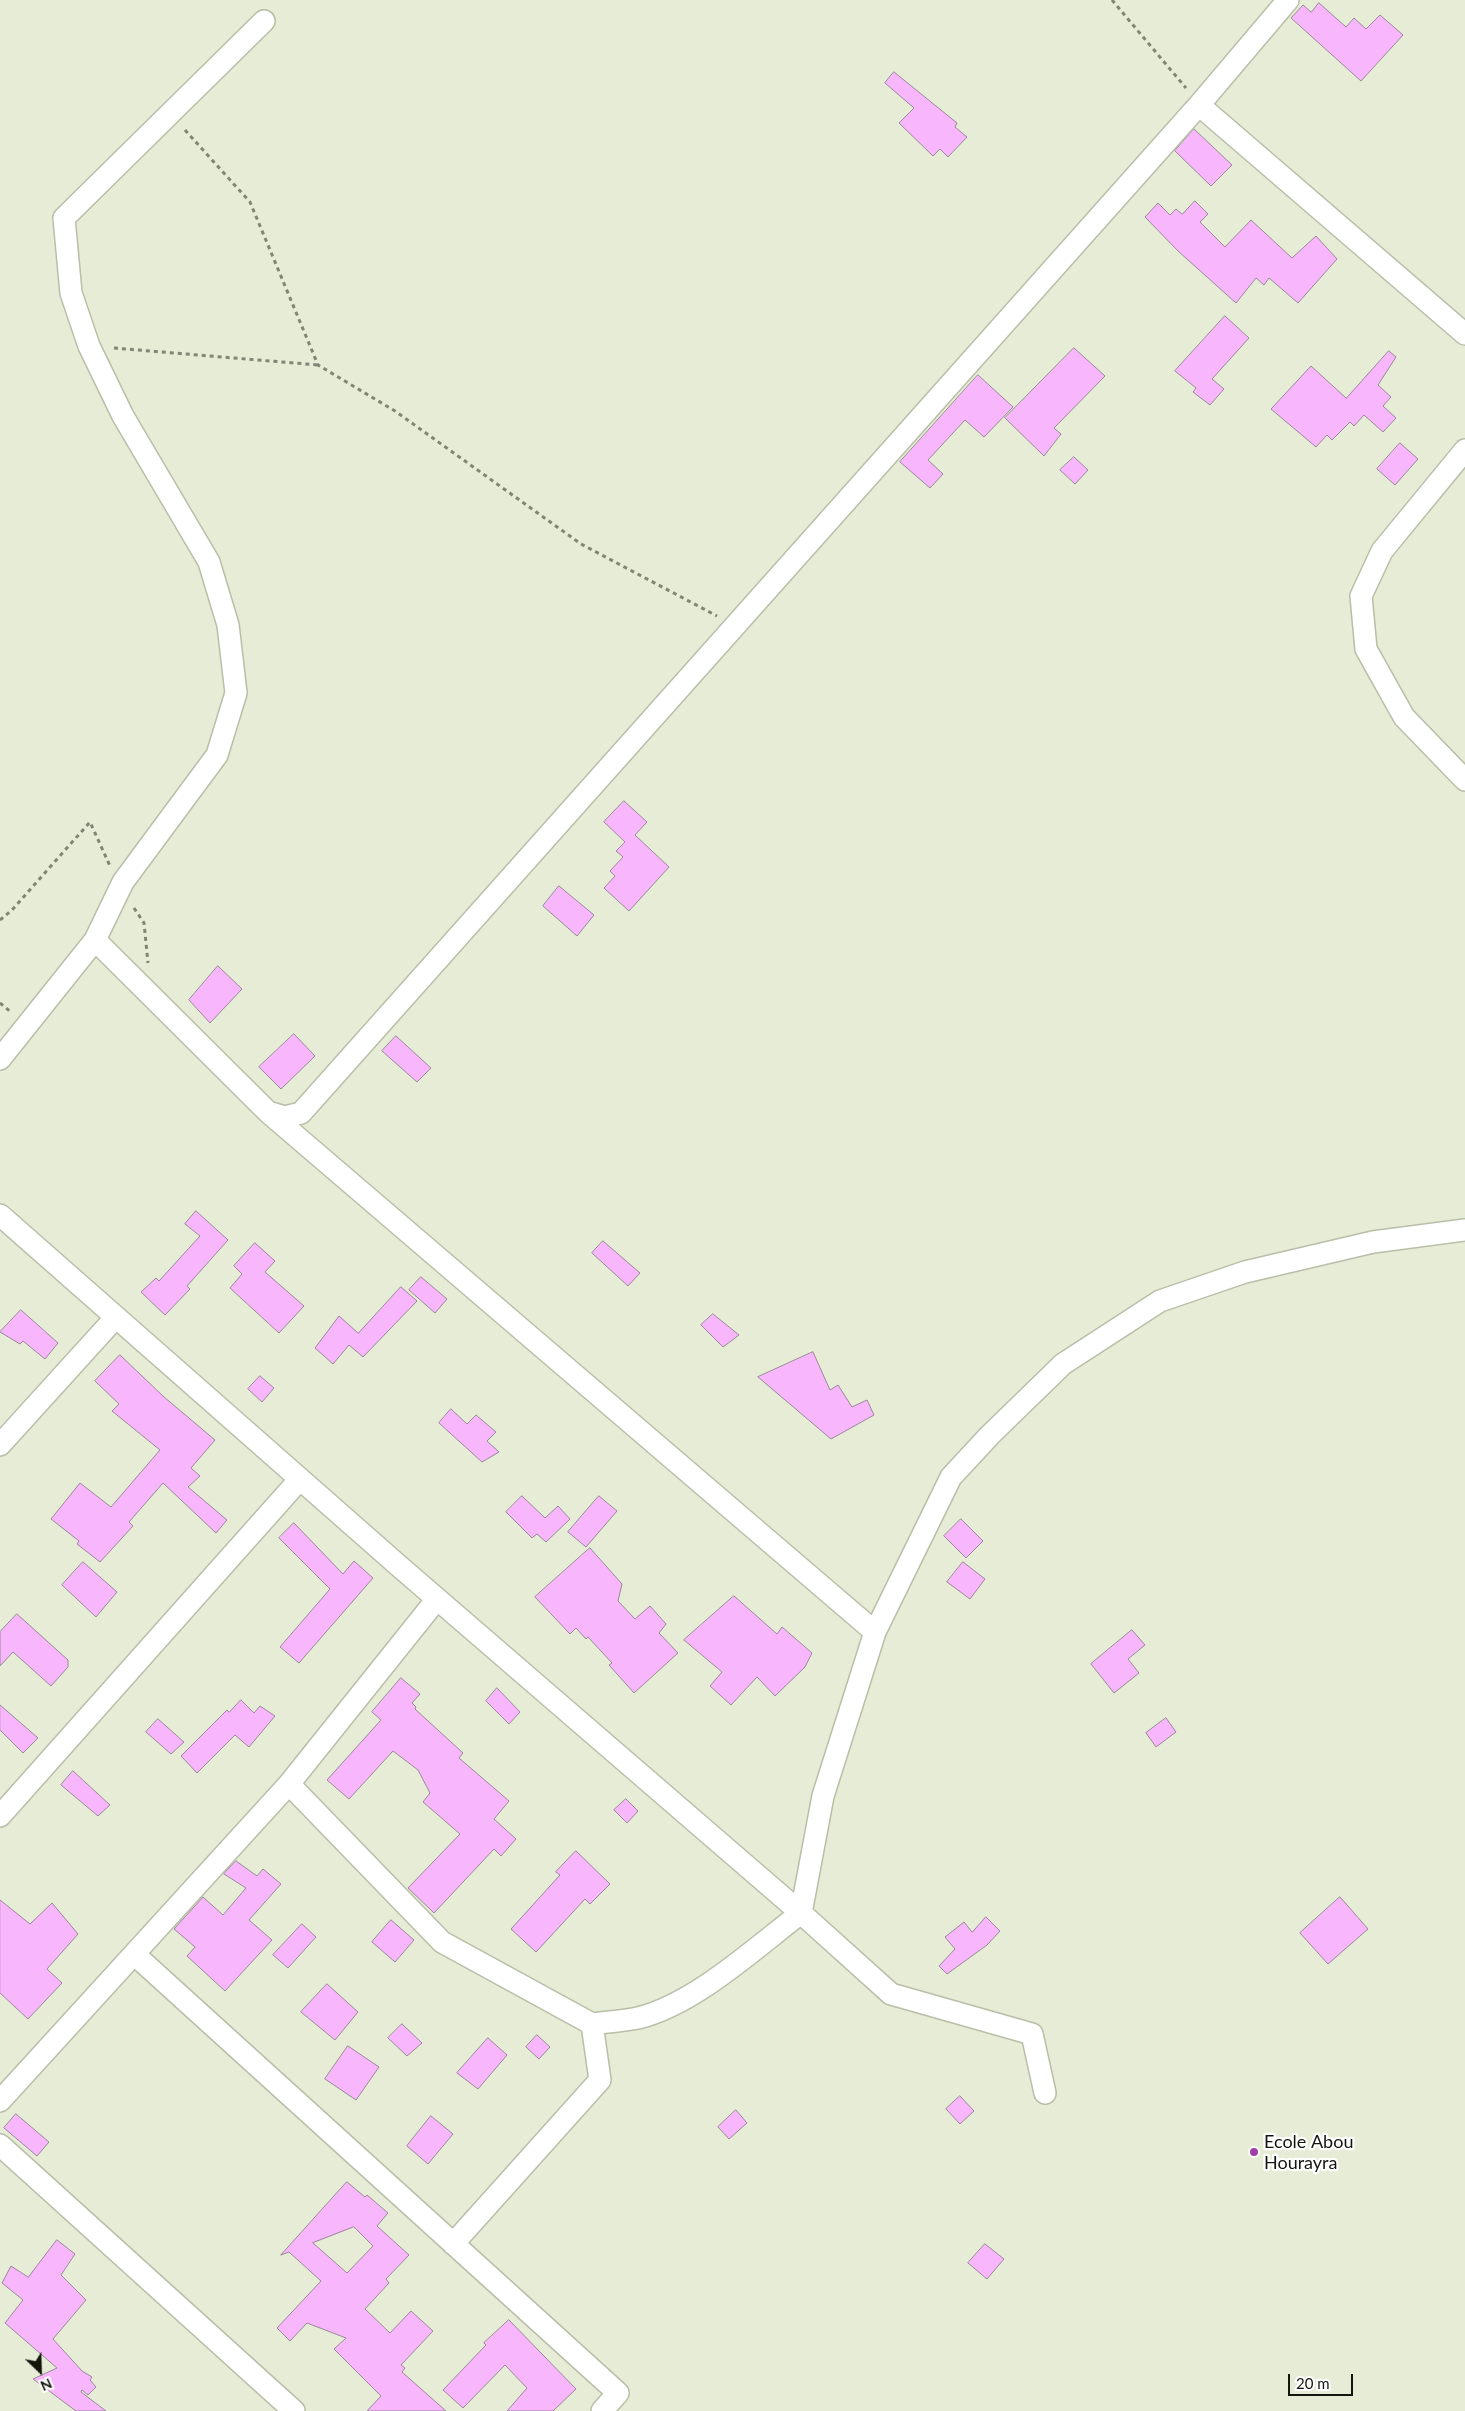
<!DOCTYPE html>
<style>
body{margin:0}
#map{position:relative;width:1465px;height:2411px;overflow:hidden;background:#e6ecd5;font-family:Lato,sans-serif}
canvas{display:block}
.north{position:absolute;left:15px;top:2346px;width:50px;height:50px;-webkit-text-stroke:4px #fff;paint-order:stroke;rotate:156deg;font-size:14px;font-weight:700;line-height:20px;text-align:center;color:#14160e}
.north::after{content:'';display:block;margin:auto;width:18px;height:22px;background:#14160e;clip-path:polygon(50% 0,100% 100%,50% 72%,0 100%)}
.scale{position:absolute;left:1288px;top:2374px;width:65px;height:22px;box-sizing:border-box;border:2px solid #14160e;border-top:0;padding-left:6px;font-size:15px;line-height:18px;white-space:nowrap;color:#14160e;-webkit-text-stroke:4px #fff;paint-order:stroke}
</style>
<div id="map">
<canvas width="1465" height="2411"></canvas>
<div class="north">N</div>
<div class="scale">20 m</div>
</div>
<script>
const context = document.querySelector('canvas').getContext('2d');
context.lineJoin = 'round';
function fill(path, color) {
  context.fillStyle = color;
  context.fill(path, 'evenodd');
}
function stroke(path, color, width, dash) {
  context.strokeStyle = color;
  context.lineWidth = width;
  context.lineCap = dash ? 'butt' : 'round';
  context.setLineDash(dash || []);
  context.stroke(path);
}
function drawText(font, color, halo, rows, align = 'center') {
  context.font = font + ' Lato,sans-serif';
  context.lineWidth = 4.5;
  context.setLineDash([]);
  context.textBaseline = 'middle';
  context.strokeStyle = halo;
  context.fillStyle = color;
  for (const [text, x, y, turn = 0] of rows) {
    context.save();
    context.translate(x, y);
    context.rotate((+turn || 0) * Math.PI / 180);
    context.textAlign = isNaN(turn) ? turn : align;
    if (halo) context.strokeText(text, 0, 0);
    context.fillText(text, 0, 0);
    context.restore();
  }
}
const building = new Path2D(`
 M1319,3L1346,27L1354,18L1366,29L1380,15L1403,35L1361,81L1291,18L1303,5L1311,12Z
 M894,72L957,123L955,127L967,137L948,157L940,149L933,156L899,123L914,108L885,83Z
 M1194,129L1232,165L1211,186L1175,151Z
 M1195,201L1208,214L1200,222L1225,247L1251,220L1292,258L1316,236L1337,259L1298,303L1269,278L1264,285L1256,278L1236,303L1178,251L1145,217L1158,203L1170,215L1176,209L1182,214Z
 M1225,316L1249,338L1212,379L1224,389L1210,405L1193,392L1196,388L1175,371Z
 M1074,348L1105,376L1054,428L1061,434L1044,456L1005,418Z
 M1389,351L1396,357L1378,385L1391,397L1383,406L1396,418L1383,432L1364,415L1354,426L1350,422L1332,440L1327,435L1316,447L1271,409L1311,366L1346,398Z
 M978,375L1013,407L984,437L965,420L928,460L943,474L930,488L900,462Z
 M1400,443L1418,459L1395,485L1377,469Z
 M1074,457L1088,470L1075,484L1060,470Z
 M624,801L647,822L635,835L669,867L629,911L604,888L615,876L610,871L623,857L616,851L625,842L604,822Z
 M559,886L594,915L577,936L543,906Z
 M218,966L242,989L210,1023L189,1000Z
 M294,1034L315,1056L281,1089L259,1067Z
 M396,1036L431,1068L417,1082L382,1051Z
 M196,1211L228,1240L187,1286L190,1289L165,1315L141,1292L156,1278L159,1281L200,1236L185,1224Z
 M603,1241L640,1273L628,1286L592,1253Z
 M255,1243L275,1261L265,1272L304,1306L279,1333L230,1288L242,1274L234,1266Z
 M421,1277L447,1299L435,1313L409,1290Z
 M401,1287L417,1301L363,1357L349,1345L333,1364L315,1348L339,1316L358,1333Z
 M21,1310L58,1343L45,1359L23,1341L20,1344L0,1332Z
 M713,1314L739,1335L723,1347L701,1325Z
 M813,1352L830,1390L838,1385L852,1407L867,1400L874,1415L831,1439L758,1377Z
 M120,1355L164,1397L215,1440L191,1468L200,1476L188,1487L227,1520L216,1533L163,1483L129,1522L133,1526L100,1562L77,1544L79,1541L51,1519L80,1483L111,1507L160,1450L112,1411L119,1404L95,1381Z
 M260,1376L274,1388L262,1402L248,1389Z
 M451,1409L467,1424L476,1415L496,1432L487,1441L499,1452L482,1462L439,1423Z
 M522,1496L545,1518L558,1506L570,1519L546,1542L537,1534L532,1538L506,1512Z
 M599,1496L617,1511L586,1547L568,1532Z
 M961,1519L983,1541L966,1558L944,1536Z
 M294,1523L343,1574L354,1561L373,1578L299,1663L280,1647L330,1589L279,1538Z
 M590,1548L622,1584L618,1601L635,1619L650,1606L666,1624L659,1633L678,1653L634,1693L609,1665L612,1663L588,1637L586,1639L576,1628L570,1634L535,1597Z
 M83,1562L117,1592L96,1617L62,1585Z
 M963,1562L985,1579L970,1599L947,1582Z
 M734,1596L777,1634L782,1627L812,1653L805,1667L775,1696L757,1677L731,1705L710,1686L722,1672L684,1640Z
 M17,1614L68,1660V1667L51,1686L13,1652L0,1666V1632Z
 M1132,1630L1145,1645L1128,1659L1139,1673L1114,1693L1091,1664Z
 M401,1678L420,1694L412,1703L416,1707L415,1709L463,1753L459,1758L509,1801L494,1819L516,1839L501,1856L494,1849L434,1913L408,1888L460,1834L423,1802L430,1793L418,1770L393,1751L349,1799L327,1780L381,1720L372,1712Z
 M497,1688L520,1712L509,1724L486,1701Z
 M241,1700L254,1713L260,1706L275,1716L249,1747L235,1735L197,1773L181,1756L227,1710L229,1712Z
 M0,1705L38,1738L23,1753L0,1730Z
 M1166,1718L1176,1732L1156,1747L1146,1733Z
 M158,1719L184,1742L171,1754L146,1732Z
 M73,1771L110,1805L98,1816L61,1785Z
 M626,1799L638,1811L627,1823L614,1810Z
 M576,1851L610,1884L590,1904L585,1899L536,1952L511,1929L560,1875L556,1872Z
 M236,1861L257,1876L263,1869L281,1884L249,1920L272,1940L225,1991L187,1956L195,1947L174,1929L203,1897L223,1915L246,1888L224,1874Z
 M1340,1897L1368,1929L1328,1964L1300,1933Z
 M0,1900L30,1924L52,1903L78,1934L47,1969L62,1983L28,2019L0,1993Z
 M986,1917L1000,1931L987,1945L947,1974L939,1966L955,1949L945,1937L964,1922L972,1932Z
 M391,1920L414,1940L395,1962L372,1942Z
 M302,1924L316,1937L288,1968L273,1955Z
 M327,1984L358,2012L335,2040L301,2012Z
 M402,2024L422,2043L407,2056L388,2038Z
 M537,2035L550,2047L539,2059L526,2047Z
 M488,2038L507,2055L478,2089L457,2073Z
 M348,2046L379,2067L356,2100L325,2079Z
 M960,2096L974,2111L960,2124L946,2109Z
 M736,2110L747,2123L729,2139L718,2127Z
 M16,2114L49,2142L37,2156L4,2128Z
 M431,2116L453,2134L428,2164L407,2146Z
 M347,2182L365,2197L367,2195L388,2213L377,2226L409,2255L386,2279L389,2283L365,2309L390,2333L411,2311L433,2331L401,2365L405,2368L402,2372L446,2411H367L381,2396L334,2349L346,2338L307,2323L290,2341L277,2328L321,2281L289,2252L281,2255ZM354,2227L373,2246L347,2273L313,2243Z
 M57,2240L75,2254L61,2275L86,2300L53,2339L82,2371L92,2377L90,2380L96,2387L88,2395L82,2390L81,2392L106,2411H76L33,2379L57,2368L5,2323L23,2300L2,2283L11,2266L28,2277Z
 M985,2244L1004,2259L987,2279L968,2263Z
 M509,2320L576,2389L553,2411H507L527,2388L505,2365L463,2408L443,2390L486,2345L484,2343Z`);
fill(building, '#f8b6fc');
stroke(building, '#988898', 1);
const minor = new Path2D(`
 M1199,105L1465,334
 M1465,450L1382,551L1361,596L1366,649L1404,717L1465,780
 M95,940L123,882L217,755L236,693L228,625L209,562L123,416L89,346L71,293L64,218L264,21
 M0,1059L95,940L268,1112L285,1117L301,1113L1199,105L1288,0
 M269,1113L875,1632
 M0,1215L399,1566L801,1913L891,1994L1032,2034L1045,2093
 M0,1445L116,1317
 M289,1784L442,1942L592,2024
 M0,1816L300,1479
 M134,1954L618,2393L602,2411
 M0,2101L289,1784L437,1599
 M0,2145L294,2411
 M453,2244L600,2080L592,2024C607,2022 623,2021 638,2018C695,2004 755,1948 801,1913L823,1796L875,1632L951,1477L990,1435L1063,1364L1160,1301L1245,1272L1373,1242L1465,1230`);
stroke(minor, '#b9bea8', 24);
stroke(new Path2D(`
 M1112,0L1186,88
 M185,130L250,202L318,365L395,411L581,544L717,616
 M114,348L318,365
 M134,908L144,923L148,963
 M0,920L12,910L90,822L110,866
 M0,1003L12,1013`), '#818576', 3, [4, 4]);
stroke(minor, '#fff', 21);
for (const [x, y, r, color] of [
 [1254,2152,5,"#9f3fa7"]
]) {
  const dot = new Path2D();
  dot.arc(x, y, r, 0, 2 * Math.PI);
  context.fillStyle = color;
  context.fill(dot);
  stroke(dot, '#fff', 2);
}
drawText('18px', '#14160e', '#fff', [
 ["Ecole Abou",1264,2142],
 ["Hourayra",1264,2163]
], 'left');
</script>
